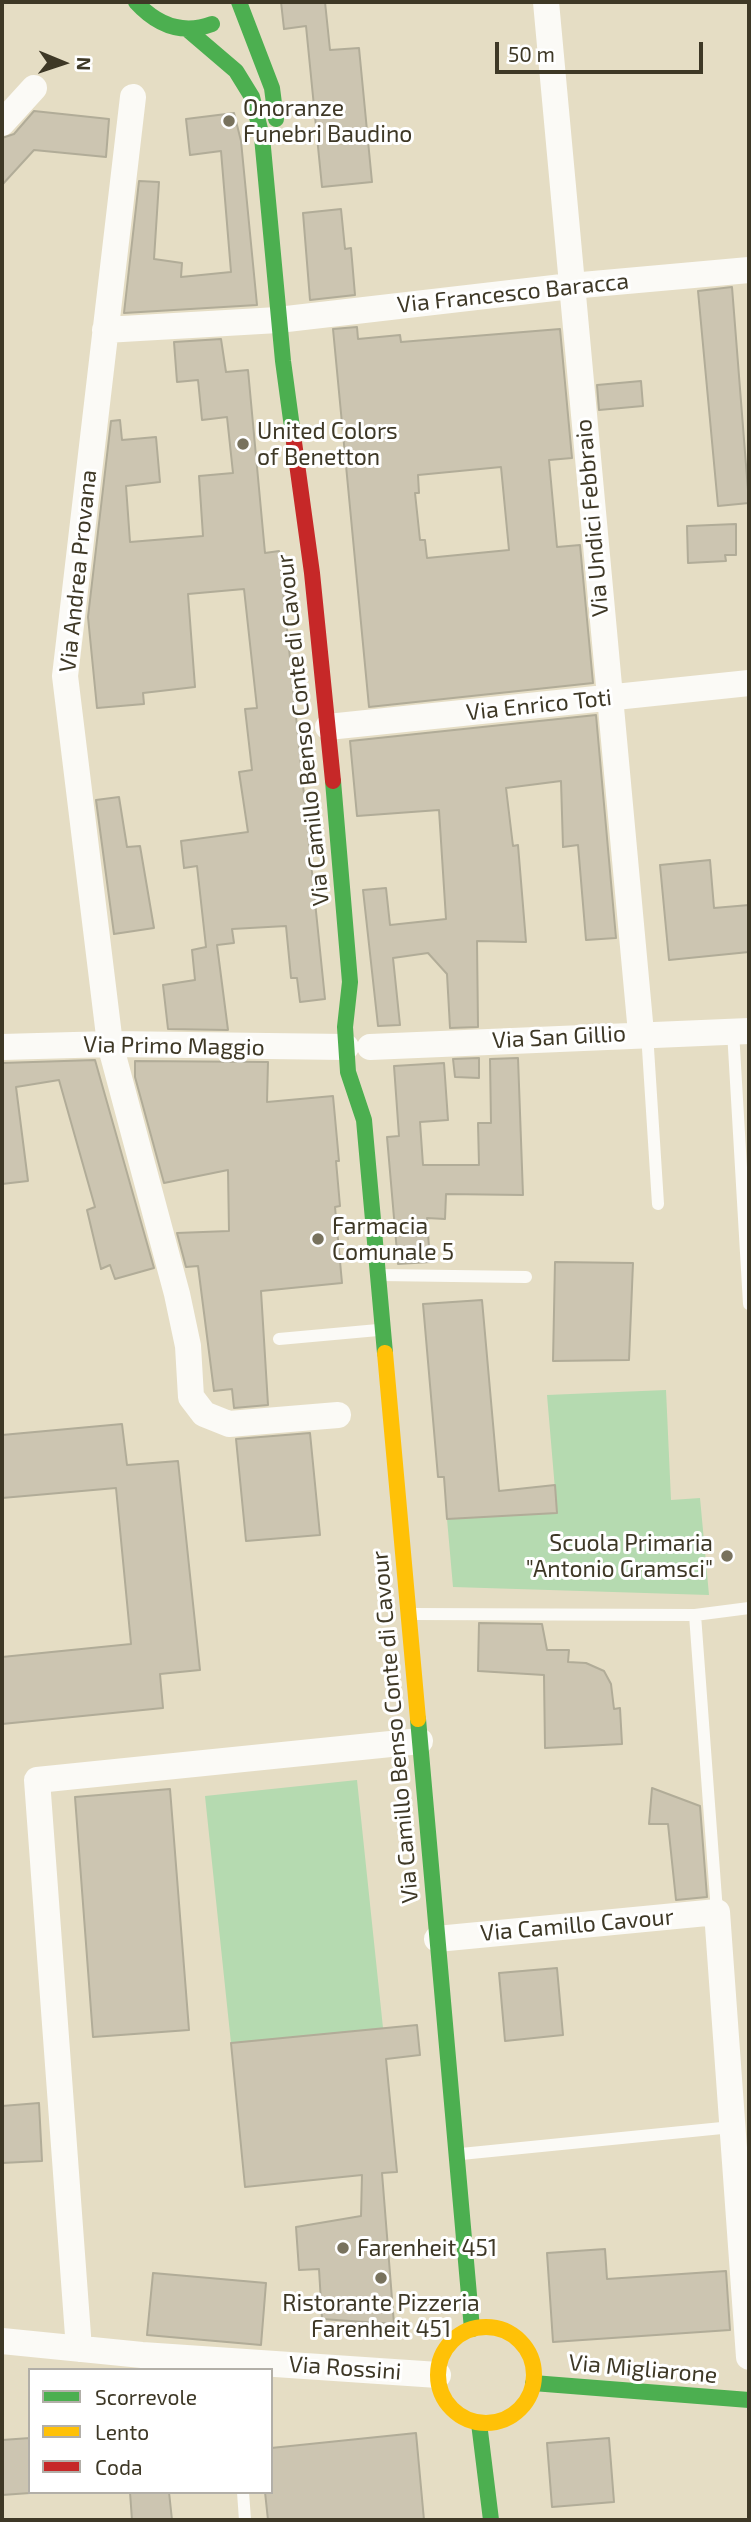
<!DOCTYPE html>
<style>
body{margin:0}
#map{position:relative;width:751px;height:2522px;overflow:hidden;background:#e5ddc4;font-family:"Exo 2",sans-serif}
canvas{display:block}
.frame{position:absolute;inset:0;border:4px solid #3e3826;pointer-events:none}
.legend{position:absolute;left:28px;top:2368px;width:245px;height:126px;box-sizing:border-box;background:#fff;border:2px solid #b2afa8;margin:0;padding:9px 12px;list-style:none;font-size:21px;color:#3e3826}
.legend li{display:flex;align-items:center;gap:14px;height:35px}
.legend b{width:35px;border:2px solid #b2afa8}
.north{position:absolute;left:28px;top:28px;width:70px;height:70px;-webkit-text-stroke:5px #fff;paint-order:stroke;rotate:92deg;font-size:19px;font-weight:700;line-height:28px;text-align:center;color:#3e3826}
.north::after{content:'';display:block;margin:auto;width:24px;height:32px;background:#3e3826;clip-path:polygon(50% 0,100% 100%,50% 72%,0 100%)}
.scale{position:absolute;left:495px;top:42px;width:208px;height:32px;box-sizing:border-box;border:4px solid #3e3826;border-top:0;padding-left:9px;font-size:21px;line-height:24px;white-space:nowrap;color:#3e3826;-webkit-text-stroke:5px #fff;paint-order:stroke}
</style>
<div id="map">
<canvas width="751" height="2522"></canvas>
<div class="frame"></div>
<ul class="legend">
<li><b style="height:9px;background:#4caf50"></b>Scorrevole</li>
<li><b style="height:9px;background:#ffc107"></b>Lento</li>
<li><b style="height:9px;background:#c62828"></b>Coda</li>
</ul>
<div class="north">N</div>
<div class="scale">50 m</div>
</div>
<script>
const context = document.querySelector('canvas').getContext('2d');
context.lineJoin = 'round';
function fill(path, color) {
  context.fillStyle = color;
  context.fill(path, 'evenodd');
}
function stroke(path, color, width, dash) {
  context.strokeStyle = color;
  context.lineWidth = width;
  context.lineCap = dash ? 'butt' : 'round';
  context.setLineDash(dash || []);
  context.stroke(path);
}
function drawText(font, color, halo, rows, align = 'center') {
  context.font = font + ' "Exo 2",sans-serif';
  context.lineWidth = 6;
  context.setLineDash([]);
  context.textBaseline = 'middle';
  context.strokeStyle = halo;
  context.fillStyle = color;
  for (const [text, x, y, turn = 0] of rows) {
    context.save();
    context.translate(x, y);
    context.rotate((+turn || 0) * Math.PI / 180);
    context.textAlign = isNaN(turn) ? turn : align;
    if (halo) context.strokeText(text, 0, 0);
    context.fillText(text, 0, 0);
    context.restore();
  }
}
fill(new Path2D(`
 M666,1390L671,1500L700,1498L709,1595L453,1587L447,1519L557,1513L547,1395Z
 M357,1780L383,2028L231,2043L205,1796Z`), '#b5dab0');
const building = new Path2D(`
 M281,2H325L330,50L359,48L372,182L322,187L306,26L284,29Z
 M34,111L109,119L106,157L34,150L2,185V138L14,134Z
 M234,113L241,141L257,305L124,313L139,181L159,182L154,259L182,263L181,277L231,272L221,151L190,155L186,119Z
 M341,209L345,249L351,248L355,295L310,300L303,213Z
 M732,287L749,503L718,506L698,291Z
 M357,327L358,339L400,335L401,342L560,329L572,458L549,460L557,547L580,545L593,683L369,707L333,329ZM501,467L509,550L427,558L425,540H420L415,493H419L418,475Z
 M221,339L226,372L248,370L265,553L279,551L325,999L300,1002L297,978H291L286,926L232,929L234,943L217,945L228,1030L168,1029L163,985L195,980L192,950L206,947L197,866L184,868L181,841L248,832L239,772L252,770L245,709L257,708L244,589L188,594L195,687L143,693L144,704L97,708L88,617L111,421L120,420L122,440L156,437L160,482L126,486L130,542L203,536L199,476L233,473L227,417L202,420L198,380L177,382L174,342Z
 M641,381L643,406L599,410L597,385Z
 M736,524V555H725L726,561L688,563L687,526Z
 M596,715L616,938L586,940L578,845L563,847L561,781L506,788L513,846L518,845L526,942L477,941L478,1027L450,1028L447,974L428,953L393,958L400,1025L378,1026L363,890L386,888L390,925L446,919L439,810L357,816L350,741Z
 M119,797L127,847L140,846L154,928L114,934L96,800Z
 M710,860L714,908L749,905V952L669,960L660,865Z
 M479,1058V1078L455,1077L453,1059Z
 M518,1058L523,1195L446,1194L445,1219L427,1218L430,1262L398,1264L387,1137L399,1136L394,1066L444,1063L448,1120L420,1122L423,1165H479L478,1123H491L490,1059Z
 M95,1060L154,1268L115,1279L110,1265L101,1269L87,1210L95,1207L59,1080L16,1087L28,1181L2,1184V1063Z
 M135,1061L268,1062L267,1102L333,1096L339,1161H336L340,1206L335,1207L342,1283L261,1291L268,1405L234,1408L232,1389L214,1391L198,1266L186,1267L177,1233L229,1231L228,1170L164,1183L135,1077Z
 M555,1262L633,1263L629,1360L553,1361Z
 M482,1300L499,1491L555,1485L557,1513L447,1519L444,1477H438L423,1304Z
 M122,1424L127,1465L178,1461L200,1670L160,1674L163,1708L2,1724V1657L131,1644L116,1488L2,1498V1435Z
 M310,1433L320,1535L246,1541L236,1439Z
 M479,1623L542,1624L547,1650H569L568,1662L586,1663L604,1671L611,1684L614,1709L620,1708L622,1744L545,1748L544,1675L478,1671Z
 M652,1788L700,1806L707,1897L676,1900L668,1824H649Z
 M170,1789L189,2030L93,2037L75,1797Z
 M557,1968L563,2035L505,2041L499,1973Z
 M417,2025L420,2055L386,2059L397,2172L382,2173L394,2324L322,2319L319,2269L299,2270L296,2227L361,2216L362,2175L245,2187L231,2043Z
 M39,2103L42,2161L2,2163V2106Z
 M605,2249L607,2279L726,2271L730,2330L553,2342L547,2253Z
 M153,2273L266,2283L261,2345L147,2335Z
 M416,2433L424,2520H268L265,2492H271V2448Z
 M30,2438V2493L2,2495V2440Z
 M609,2438L614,2502L552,2507L547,2443Z
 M130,2492H169L172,2520H132Z`);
fill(building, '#ccc5b1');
stroke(building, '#b1ac98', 2);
stroke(new Path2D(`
 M733,1031L749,1304
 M647,1033L658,1204
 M380,1275L526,1277
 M279,1339L378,1330
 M411,1614L695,1615L749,1608
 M695,1615L717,1912
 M461,2154L732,2127
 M243,2492L245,2520`), '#fbfaf6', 12);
stroke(new Path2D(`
 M546,2L641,1033
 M133,97L65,676L110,1044L177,1294L188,1346L191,1397L204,1414L229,1424L338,1415
 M2,123L34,88
 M105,330L278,320L571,286L749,270
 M328,727L749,683
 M2,1047L110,1044L346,1047
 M370,1047L749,1031
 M437,1939L717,1912L749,2357
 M2,2341L142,2355L438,2375
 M79,2349L37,1780L420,1741`), '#fbfaf6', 26);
stroke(new Path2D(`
 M136,2C157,25 182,35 212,24
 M239,2L272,88L276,119
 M188,30L236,71L252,97L262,137L283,361L294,442
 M333,781L350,982L345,1027L348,1072L364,1120L385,1353
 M418,1719L472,2329
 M533,2383L749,2400
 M479,2423L491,2520`), '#4caf50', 16);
stroke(new Path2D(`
 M385,1353L418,1719
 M438 2375a48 48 0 1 1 96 0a48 48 0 1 1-96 0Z`), '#ffc107', 16);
stroke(new Path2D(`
 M294,442L312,573L333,781`), '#c62828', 16);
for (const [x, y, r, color] of [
 [229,121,7,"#78725d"],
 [243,444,7,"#78725d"],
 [318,1239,7,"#78725d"],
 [727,1556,7,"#78725d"],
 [343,2248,7,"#78725d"],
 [381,2278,7,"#78725d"]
]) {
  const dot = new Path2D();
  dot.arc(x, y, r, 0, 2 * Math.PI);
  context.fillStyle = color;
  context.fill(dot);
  stroke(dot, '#fff', 2.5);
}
drawText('23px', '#3e3826', '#fff', [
 ["Onoranze",243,108],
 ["Funebri Baudino",243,134],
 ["United Colors",257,431],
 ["of Benetton",257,457],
 ["Farmacia",332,1226],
 ["Comunale 5",332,1252],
 ["Scuola Primaria",713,1543,"right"],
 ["\"Antonio Gramsci\"",713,1569,"right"],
 ["Farenheit 451",357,2248],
 ["Ristorante Pizzeria",381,2303,"center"],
 ["Farenheit 451",381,2329,"center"]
], 'left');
drawText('23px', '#3e3826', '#fff', [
 ["Via Francesco Baracca",513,293,-6],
 ["Via Undici Febbraio",592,518,-95],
 ["Via Andrea Provana",78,571,-84],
 ["Via Enrico Toti",539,705,-6],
 ["Via Camillo Benso Conte di Cavour",303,730,-96],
 ["Via San Gillio",559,1037,-3],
 ["Via Primo Maggio",174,1046,1],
 ["Via Camillo Benso Conte di Cavour",395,1727,-95],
 ["Via Camillo Cavour",577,1925,-5],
 ["Via Rossini",345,2368,4],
 ["Via Migliarone",643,2369,5]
]);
</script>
